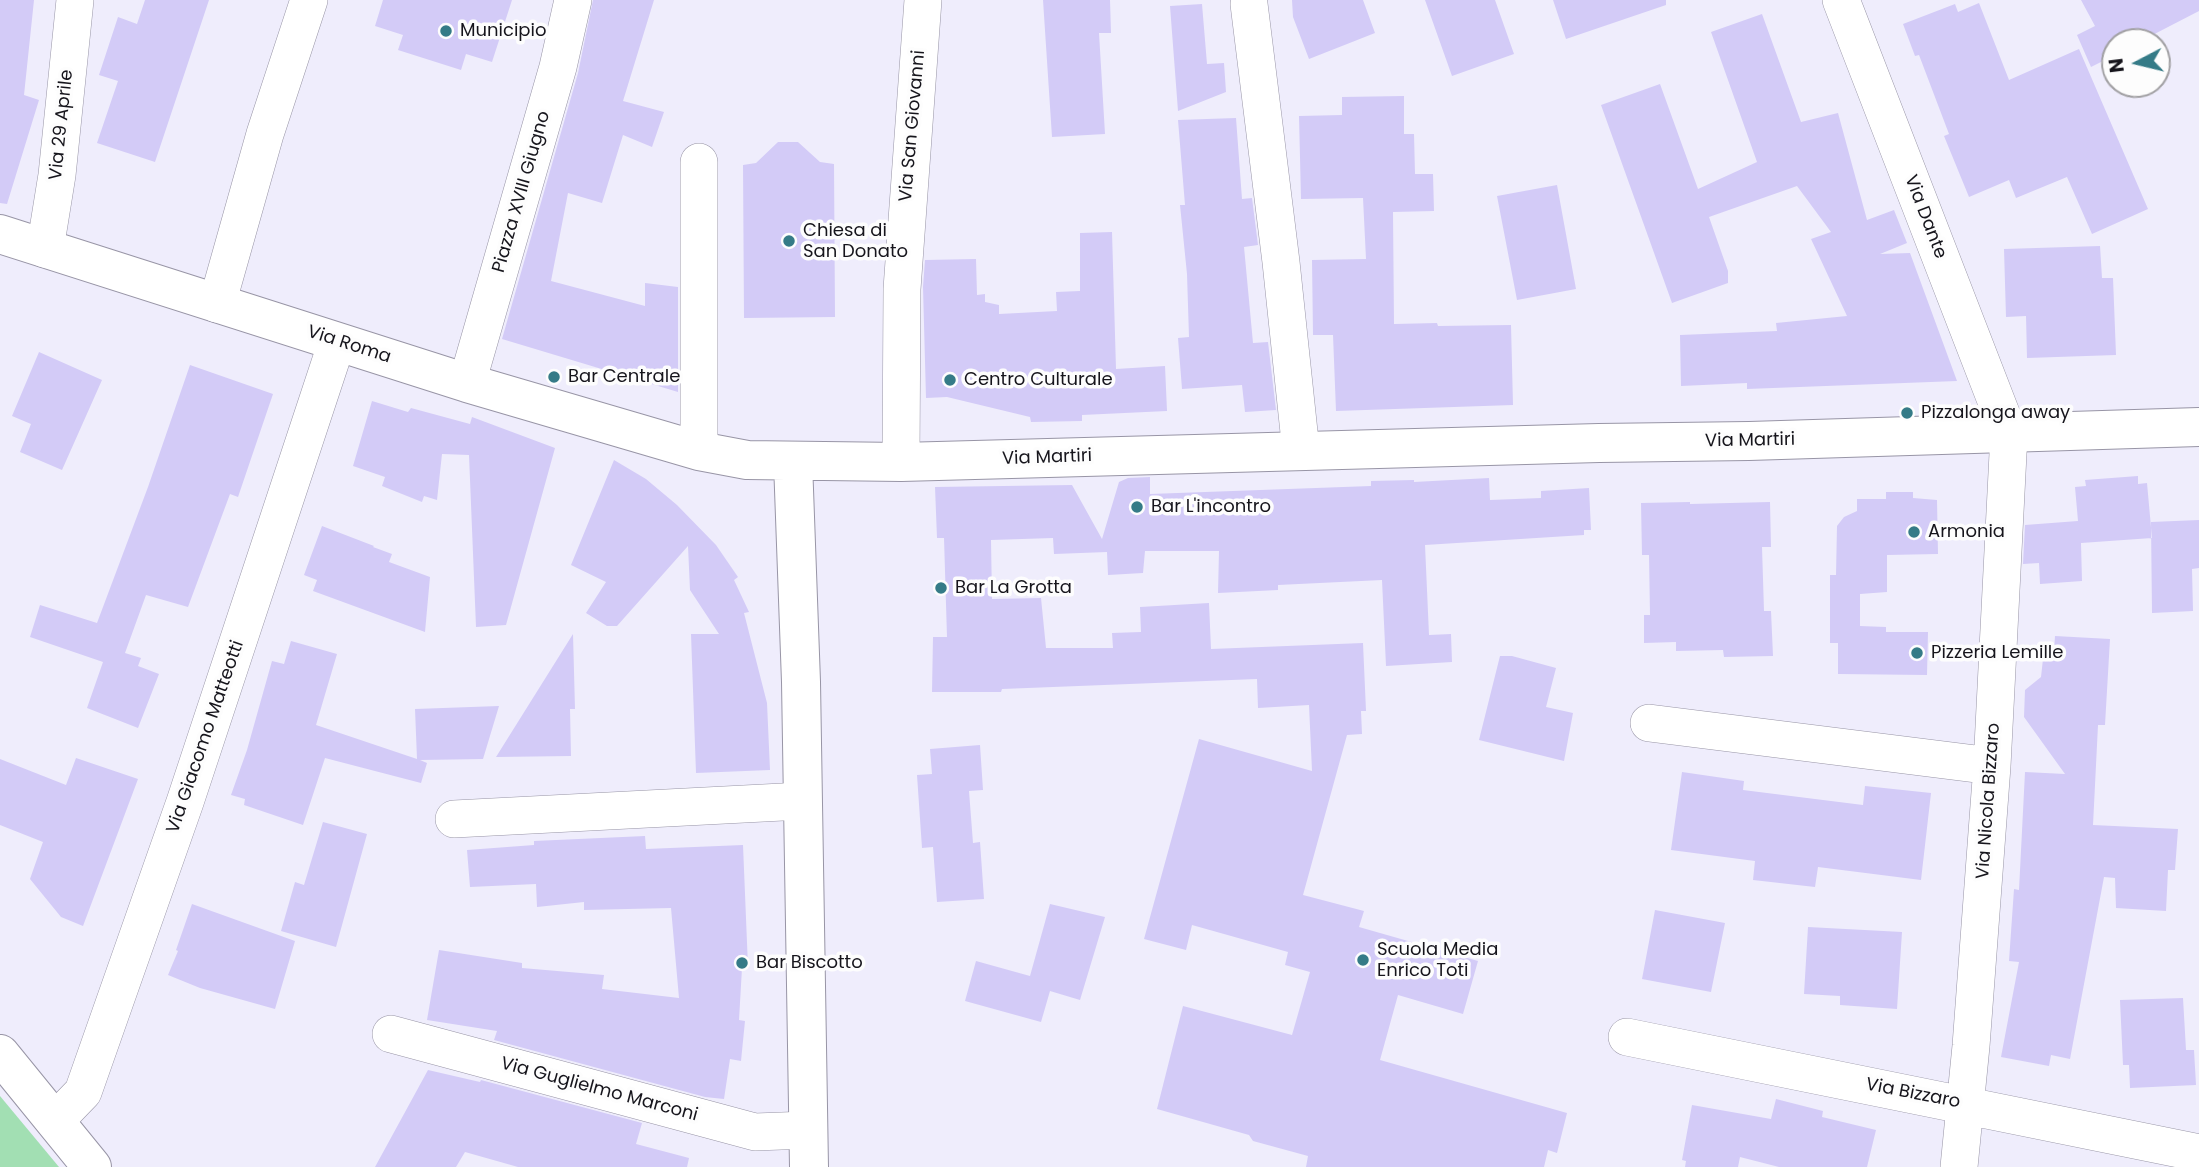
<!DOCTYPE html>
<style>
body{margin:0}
#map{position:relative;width:2199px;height:1167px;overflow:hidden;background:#efedfc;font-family:Poppins,sans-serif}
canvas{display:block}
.north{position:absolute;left:2101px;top:28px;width:70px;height:70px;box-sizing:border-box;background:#fdfdfd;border:2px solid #a1a0a3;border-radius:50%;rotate:263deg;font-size:19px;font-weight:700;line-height:28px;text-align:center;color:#16151c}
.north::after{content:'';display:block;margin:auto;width:24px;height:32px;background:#357b87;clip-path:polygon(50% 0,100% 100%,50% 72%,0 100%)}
</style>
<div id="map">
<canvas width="2199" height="1167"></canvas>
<div class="north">N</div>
</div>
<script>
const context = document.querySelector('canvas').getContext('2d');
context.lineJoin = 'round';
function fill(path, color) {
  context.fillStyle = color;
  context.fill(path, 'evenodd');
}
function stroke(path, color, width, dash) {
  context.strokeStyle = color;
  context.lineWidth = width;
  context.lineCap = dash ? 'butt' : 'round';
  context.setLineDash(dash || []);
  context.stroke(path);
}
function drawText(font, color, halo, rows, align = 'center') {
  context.font = font + ' Poppins,sans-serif';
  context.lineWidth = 7;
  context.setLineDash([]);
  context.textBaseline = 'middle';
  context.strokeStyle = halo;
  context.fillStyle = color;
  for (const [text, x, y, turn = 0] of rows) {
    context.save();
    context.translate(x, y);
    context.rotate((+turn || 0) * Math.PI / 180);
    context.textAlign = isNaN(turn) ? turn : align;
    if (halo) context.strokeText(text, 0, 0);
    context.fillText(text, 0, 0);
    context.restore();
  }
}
fill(new Path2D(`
 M0,1096L59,1167H0Z`), '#a2dfb3');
fill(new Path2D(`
 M0,0H34L24,95L39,100L7,204L0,203Z
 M145,0H209L155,162L97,143L118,81L99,75L118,17L137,24Z
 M383,0H512L492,62L466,54L461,70L398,50L403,35L375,26Z
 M593,0H654L623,101L664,112L652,147L623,135L602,203L568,193L551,281L645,306V283L678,287V392L502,339L578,73Z
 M1043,0H1110L1111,33H1099L1105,134L1052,137Z
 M1292,0H1363L1375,33L1309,59L1293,17Z
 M1425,0H1495L1514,54L1452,76Z
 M1553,0H1666V5L1566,39Z
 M2081,0H2199V11L2139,42H2115V55L2091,67L2077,35L2095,26Z
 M1979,3L2009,80L2079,49L2148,209L2092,234L2067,177L2016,198L2009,180L1969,197L1944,136L1949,134L1919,55L1915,56L1903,24L1955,4L1958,12Z
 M1202,4L1207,64L1224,63L1226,92L1178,111L1170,6Z
 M1762,14L1801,122L1838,113L1867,220L1894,210L1907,243L1880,254L1910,253L1957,381L1747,389V383L1681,386L1680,335L1777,331L1776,323L1847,316L1811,239L1831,232L1797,186L1709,217L1728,271V283L1672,303L1601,105L1660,84L1698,189L1757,162L1711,32Z
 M1404,96V134H1414L1415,174H1433L1434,211L1393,212L1394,324L1437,323L1438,326L1511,325L1513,405L1336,411L1333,335H1313L1312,260L1366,259L1363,198L1301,199L1299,116L1342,115V97Z
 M1236,118L1242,199L1252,198L1258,245L1244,247L1253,343L1268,342L1276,410L1245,412L1242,385L1182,389L1178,338L1189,337L1187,274L1180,205H1185L1178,120Z
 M778,142H798L820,162L834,164L835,317L744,318L743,165L756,163Z
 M1557,185L1576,289L1517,300L1497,196Z
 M1112,232L1116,369L1165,366L1167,411L1082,415V421L1031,422L1030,417L947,397L926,398L923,287L925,260L976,259L977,295L985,294V302L999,305V314L1057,311L1056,292L1080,291V233Z
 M2100,246L2102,278H2113L2116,355L2027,358L2026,316L2006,317L2004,249Z
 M39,352L102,380L62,470L20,452L31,424L12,416Z
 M190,365L273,394L238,497L230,494L188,607L146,595L125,653L141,658L138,666L159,674L138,728L87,708L103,662L30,637L40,605L97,623L148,487Z
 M372,401L408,412L411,408L470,424L472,417L555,448L506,625L476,627L469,455L442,454L437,500L424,496L422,502L382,486L385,477L353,466Z
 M614,460L646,479L677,505L716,545L738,577L734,580L749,612L744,613L767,703L770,770L696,773L691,634H719L690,590L688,546L617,626H607L586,613L606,582L571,565Z
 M2138,476V484L2147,483L2152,538L2081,543L2082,581L2040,584L2039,563L2023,564L2025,525L2078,521L2075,487L2086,486L2085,480Z
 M1150,477V494L1371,486V481L1414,480V482L1489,478L1490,500L1541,498V491L1589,488L1591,530H1584V535L1425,545L1429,635L1451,634L1452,662L1386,666L1382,580L1278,585V590L1218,593L1219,551H1145L1143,573L1108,575L1107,552L1054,554L1053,538L991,540L992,599L1041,598L1046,648H1113L1112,633L1141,632L1140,607L1209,603L1211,649L1363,643L1366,711H1361L1362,734L1347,735L1303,895L1364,911L1359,927L1478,961L1463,1014L1398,995L1380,1060L1567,1113L1557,1153L1548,1150L1544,1167H1306L1308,1156L1253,1141L1249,1135L1157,1109L1183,1006L1292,1035L1310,972L1285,965L1288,952L1192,925L1186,950L1144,939L1199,739L1312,771L1309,705L1258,708L1257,679L1002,689L1001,692H932L933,637H947L944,538H937L935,487L1072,485L1102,539L1119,482L1128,478Z
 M1886,492H1913V498L1937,500L1938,554L1887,555V592L1860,594V626L1886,627V632H1928L1927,675L1838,674V643H1830V575H1836L1837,526L1844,517L1857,511V499H1886Z
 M1690,502V504L1770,502L1771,547H1762L1764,611H1771L1773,656L1724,657L1723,650L1676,651V642L1644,643V615H1650L1649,555H1642L1641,503Z
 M2199,520V568L2192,569L2193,611L2152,613L2151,522Z
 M322,526L374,546L373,547L392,554L389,562L430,577L425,632L313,591L317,580L304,575Z
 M573,634L575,709H570L571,756L496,757Z
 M2055,636L2110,639L2105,725H2098L2093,825L2178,829L2175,870H2168L2166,911L2116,908L2115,878L2104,877L2070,1059L2051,1055L2049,1066L2001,1057L2019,962L2009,961L2014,889L2019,890L2025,772L2065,774L2024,717L2025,690L2041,677L2044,650L2054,651Z
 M291,641L337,654L316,725L417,759L415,709L499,706L483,759L420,760L427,763L421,783L325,758L303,825L244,805L245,799L231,795L247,750L272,661L284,664Z
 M1500,656H1512L1556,668L1546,707L1573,713L1564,761L1479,740Z
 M980,745L983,790L969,791L973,843L980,842L984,899L937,902L933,847L922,848L917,775L932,774L930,749Z
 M76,758L138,779L83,926L61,917L30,879L43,842L0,825V759L66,785Z
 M1682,772L1744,781L1743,790L1863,805L1865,786L1931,793L1921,880L1818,867L1815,887L1753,880L1755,861L1671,850Z
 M323,822L367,834L336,947L281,931L295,882L304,885Z
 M645,836L646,849L743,845L748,967L742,968L739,1020L745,1021L741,1061L730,1059L724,1099L705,1097L494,1040L497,1031L427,1020L439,950L522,963V968L604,975L602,989L679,998L671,908L584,910V902L537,907L536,884L470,887L467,850L534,845V841Z
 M192,904L295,941L275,1009L200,988L168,975L178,951L176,950Z
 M1050,904L1105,917L1080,1000L1050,991L1041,1022L965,1001L976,961L1030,976Z
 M1655,910L1725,923L1711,992L1642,979Z
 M1808,927L1902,932L1897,1009L1840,1005V996L1804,994Z
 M2183,998L2186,1050H2194L2196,1085L2130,1088L2129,1065H2123L2120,1000Z
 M428,1070L480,1082L481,1080L642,1123L636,1144L689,1158L687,1167H518L465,1152L456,1167H375Z
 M1776,1099L1823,1111L1822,1117L1876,1130L1867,1167H1779L1740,1157L1738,1167H1685L1686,1161L1682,1160L1692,1105L1771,1119Z`), '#d3cbf7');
const street = new Path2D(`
 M1841,0L2009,434L1992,766L1971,1046L1959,1167
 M1249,4L1281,262L1301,451
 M699,162V451
 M45,249L57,175L75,0
 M217,304L265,134L309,0
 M467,383L558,67L573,0
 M901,462L902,289L923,0
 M1649,723L1992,766
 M454,819L802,801
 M391,1034L755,1132L808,1130
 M1627,1037L2199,1153
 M55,1121L83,1092L185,802L337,342`);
const secondary = new Path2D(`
 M0,234L467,383L699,451L747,460L901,462L1599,443L1749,441L2199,427
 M793,462L801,682L809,1167
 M0,1054L92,1167`);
stroke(street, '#9895a6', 38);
stroke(secondary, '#9895a6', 40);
stroke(street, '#fff', 37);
stroke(secondary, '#fff', 38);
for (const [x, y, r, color] of [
 [446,31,7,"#357b87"],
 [789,241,7,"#357b87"],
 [554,377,7,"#357b87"],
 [950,380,7,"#357b87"],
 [1907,413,7,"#357b87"],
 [1137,507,7,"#357b87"],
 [1914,532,7,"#357b87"],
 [941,588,7,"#357b87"],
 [1917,653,7,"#357b87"],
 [1363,960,7,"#357b87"],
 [742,963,7,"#357b87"]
]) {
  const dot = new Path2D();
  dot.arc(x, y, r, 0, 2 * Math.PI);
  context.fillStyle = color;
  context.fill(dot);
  stroke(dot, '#fdfdfd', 2.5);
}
drawText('18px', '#16151c', '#fdfdfd', [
 ["Municipio",460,31],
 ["Chiesa di",803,231],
 ["San Donato",803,252],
 ["Bar Centrale",568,377],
 ["Centro Culturale",964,380],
 ["Pizzalonga away",1921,413],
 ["Bar L'incontro",1151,507],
 ["Armonia",1928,532],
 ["Bar La Grotta",955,588],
 ["Pizzeria Lemille",1931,653],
 ["Scuola Media",1377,950],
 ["Enrico Toti",1377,971],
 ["Bar Biscotto",756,963]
], 'left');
drawText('18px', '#16151c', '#fdfdfd', [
 ["Via 29 Aprile",62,125,-84],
 ["Via San Giovanni",913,126,-85],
 ["Piazza XVIII Giugno",522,192,-74],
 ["Via Dante",1925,217,69],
 ["Via Roma",349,345,18],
 ["Via Martiri",1750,441,-1],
 ["Via Martiri",1047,458,-2],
 ["Via Giacomo Matteotti",206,737,-71],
 ["Via Nicola Bizzaro",1989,801,-86],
 ["Via Guglielmo Marconi",599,1090,15],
 ["Via Bizzaro",1913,1094,11]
]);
</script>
